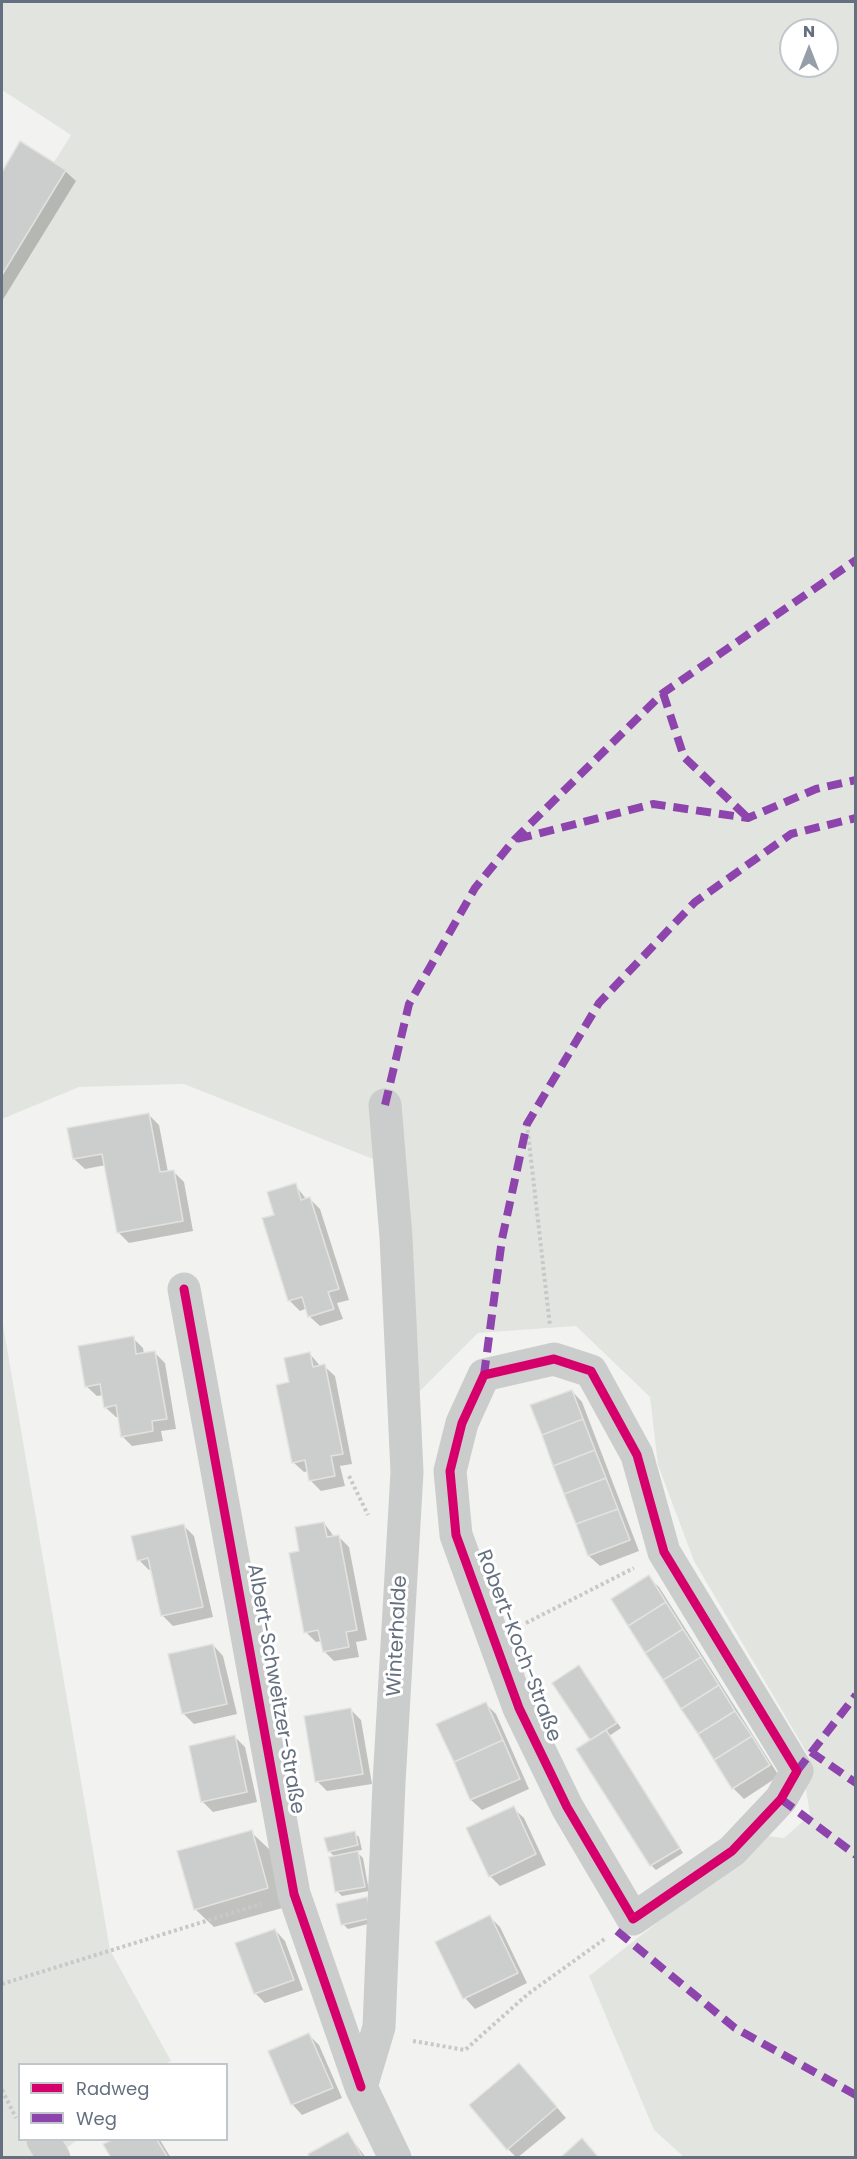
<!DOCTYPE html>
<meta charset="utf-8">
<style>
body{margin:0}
#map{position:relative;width:857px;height:2159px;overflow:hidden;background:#f2f3f1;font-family:Poppins,sans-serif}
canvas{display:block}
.frame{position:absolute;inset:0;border:3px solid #64707f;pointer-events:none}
.legend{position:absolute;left:18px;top:2063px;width:210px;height:78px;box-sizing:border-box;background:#fff;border:2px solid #c1c6cc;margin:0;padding:8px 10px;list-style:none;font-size:18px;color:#64707f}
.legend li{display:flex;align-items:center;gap:12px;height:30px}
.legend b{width:30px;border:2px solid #c1c6cc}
.north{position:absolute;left:779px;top:18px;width:60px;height:60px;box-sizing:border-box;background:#fff;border:2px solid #c1c6cc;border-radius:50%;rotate:0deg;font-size:16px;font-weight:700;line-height:24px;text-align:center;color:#64707f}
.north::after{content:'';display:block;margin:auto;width:21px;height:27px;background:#969ea7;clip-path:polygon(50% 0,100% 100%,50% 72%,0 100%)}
</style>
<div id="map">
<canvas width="857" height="2159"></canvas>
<div class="frame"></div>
<ul class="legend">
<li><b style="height:8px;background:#d6006c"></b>Radweg</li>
<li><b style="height:8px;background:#8e44ad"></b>Weg</li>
</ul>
<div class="north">N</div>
</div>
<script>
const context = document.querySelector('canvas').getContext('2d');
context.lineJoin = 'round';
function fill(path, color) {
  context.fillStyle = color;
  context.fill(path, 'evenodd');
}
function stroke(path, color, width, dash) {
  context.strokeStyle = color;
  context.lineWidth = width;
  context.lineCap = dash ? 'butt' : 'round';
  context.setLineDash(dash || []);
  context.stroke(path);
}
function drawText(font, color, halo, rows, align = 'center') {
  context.font = font + ' Poppins,sans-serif';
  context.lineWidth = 6;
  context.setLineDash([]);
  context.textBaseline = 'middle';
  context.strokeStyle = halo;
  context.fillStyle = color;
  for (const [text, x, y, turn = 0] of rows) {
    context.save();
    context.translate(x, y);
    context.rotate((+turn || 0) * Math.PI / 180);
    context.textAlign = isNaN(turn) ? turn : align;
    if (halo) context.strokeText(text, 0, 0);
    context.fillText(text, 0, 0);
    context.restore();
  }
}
fill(new Path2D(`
 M2,2H855V2157H684L654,2130L589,1976L750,1850L758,1835L784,1838L810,1815L805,1783L810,1758L694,1561L658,1465L650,1397L576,1326L478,1333L393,1418L378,1161L184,1084L79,1087L2,1119V245L71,135L2,90ZM791,30H827V66H791Z
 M2,1319L110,1950L171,2061L166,2064H20V2140H77L56,2157H2Z`), '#e2e5df');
fill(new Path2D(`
 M21,143L65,171L76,181L2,301V175Z
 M148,1114L159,1125L168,1172L173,1171L184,1182L193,1231L129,1243L118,1232L106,1165L85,1169L74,1159Z
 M295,1185L307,1200L310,1199L320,1209L349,1300L337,1303L343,1319L320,1326L309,1316L307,1308L300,1311L289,1300L276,1216Z
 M133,1338L143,1348L144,1354L154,1352L165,1363L176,1429L161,1431L163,1441L132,1446L122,1436L119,1417H116L105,1407L103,1395L97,1396L86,1386Z
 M310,1354L321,1367L324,1366L335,1376L352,1464L340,1466L345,1486L321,1491L311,1481L309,1471L304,1472L293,1462L291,1383Z
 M572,1391L582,1402L639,1551L600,1566L589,1556L532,1406Z
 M324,1523L335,1538L339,1537L349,1547L367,1640L356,1642L359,1657L334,1661L324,1651L322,1641L316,1642L306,1632L301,1552Z
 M183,1525L194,1536L213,1617L173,1626L163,1616L152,1570H149L139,1560Z
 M648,1577L659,1587L779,1776L744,1799L733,1788L613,1599Z
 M213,1645L223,1656L237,1714L194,1724L184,1714Z
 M579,1667L621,1728L609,1736L683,1853L656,1870L651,1865L592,1741L554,1683Z
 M486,1704L496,1714L529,1789L482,1810L471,1800L438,1724Z
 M350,1709L361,1720L372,1784L327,1791L317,1781Z
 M235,1737L245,1747L257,1802L213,1812L203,1802Z
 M513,1808L524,1818L546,1865L500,1886L490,1876Z
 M251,1832L270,1850L286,1907L214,1927L195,1909Z
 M354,1833L359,1837L362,1850L356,1851L363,1858L369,1891L342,1896L337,1891L336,1858L329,1851Z
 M366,1898L371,1903L376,1922L348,1929L343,1924Z
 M490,1917L500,1927L527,1983L475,2009L465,1998L437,1942Z
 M275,1930L285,1941L303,1990L265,2003L255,1993Z
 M309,2035L319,2045L342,2098L302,2115L292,2104Z
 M529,2075L566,2118L517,2158L508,2149Z
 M348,2134L366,2158H312Z
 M115,2140H160L171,2158H113L105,2145Z`), '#0003');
const building = new Path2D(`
 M20,141L66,170L2,275V172Z
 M149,1113L160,1172L174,1170L183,1221L117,1233L102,1154L73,1159L67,1128Z
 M296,1183L301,1200L310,1197L339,1289L328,1292L334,1309L308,1317L302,1297L288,1301L262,1218L274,1215L267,1192Z
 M134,1336L136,1354L155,1351L167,1419L152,1421L153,1431L121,1437L116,1405L104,1408L100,1384L85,1387L78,1346Z
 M310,1352L313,1367L325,1364L343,1454L331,1456L335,1476L309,1481L305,1460L292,1463L276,1385L289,1382L284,1358Z
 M572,1390L583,1419L542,1435L530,1405Z
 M583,1419L595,1450L553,1466L542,1435Z
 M595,1450L606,1478L564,1494L553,1466Z
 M606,1478L618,1509L576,1524L564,1494Z
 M618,1509L630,1540L588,1556L576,1524Z
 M324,1522L327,1537L339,1535L357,1630L346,1632L349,1647L323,1652L318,1630L304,1633L289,1553L299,1551L295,1527Z
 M184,1524L203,1607L161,1616L148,1558L137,1561L131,1536Z
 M649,1575L666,1602L628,1626L611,1599Z
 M666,1602L683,1629L645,1653L628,1626Z
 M683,1629L701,1657L663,1680L645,1653Z
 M213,1644L227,1704L182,1714L168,1654Z
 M701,1657L719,1685L681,1709L663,1680Z
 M579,1665L617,1723L590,1740L552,1683Z
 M719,1685L735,1711L698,1734L681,1709Z
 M486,1702L503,1740L454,1762L436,1724Z
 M351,1708L363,1774L315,1782L304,1716Z
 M735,1711L752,1736L714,1760L698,1734Z
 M606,1730L680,1848L650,1866L576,1749Z
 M235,1735L247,1792L201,1802L189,1746Z
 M752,1736L770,1765L732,1789L714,1760Z
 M503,1740L520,1779L470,1800L454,1762Z
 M514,1806L536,1854L489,1877L466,1828Z
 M252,1830L268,1888L194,1910L177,1851Z
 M355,1831L358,1845L328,1852L324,1838Z
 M358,1851L365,1887L335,1892L329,1857Z
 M367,1897L372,1918L341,1925L336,1904Z
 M490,1915L518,1973L463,1999L435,1942Z
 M275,1929L294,1980L254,1994L235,1943Z
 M309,2033L333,2088L291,2105L268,2051Z
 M519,2063L557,2107L507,2150L469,2105Z
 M348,2132L363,2158H310L308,2154Z
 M582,2138L599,2158H560Z
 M112,2140H157L168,2158H111L103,2144Z`);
fill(building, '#cccdcd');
stroke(building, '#e2e2e1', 1.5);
stroke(new Path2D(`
 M527,1124L550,1326
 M349,1476L368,1515
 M526,1623L634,1568
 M2,1984L261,1904
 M413,2041L465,2050L528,1994L606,1938
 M2,2090L16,2118`), '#c8c8c9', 4, [3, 3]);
stroke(new Path2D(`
 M385,1105L396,1237L407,1472L389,1783L379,2027L361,2087L395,2158
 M184,1289L294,1894L361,2087
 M554,1359L591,1371L637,1455L664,1552L797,1771L781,1799L732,1851L633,1919L567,1807L519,1708L456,1535L450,1471L462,1423L484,1375Z
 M43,2140L54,2158`), '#cbcccc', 33);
stroke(new Path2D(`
 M663,693L684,757L748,818
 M517,839L653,804L748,818L816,789L856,780
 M385,1105L409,1004L475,888L514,840L663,693L856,560
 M484,1375L502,1239L527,1124L599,1003L695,902L791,834L856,818
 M811,1752L856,1783
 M797,1771L856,1695
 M781,1799L856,1855
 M617,1931L735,2028L856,2095`), '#8e44ad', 8, [15, 8]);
stroke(new Path2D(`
 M184,1289L294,1894L361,2087
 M554,1359L591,1371L637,1455L664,1552L797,1771L781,1799L732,1851L633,1919L567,1807L519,1708L456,1535L450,1471L462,1423L484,1375Z`), '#d6006c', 9);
drawText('20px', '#64707f', '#fff', [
 ["Winterhalde",398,1636,-87],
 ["Robert-Koch-Straße",518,1646,69],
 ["Albert-Schweitzer-Straße",275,1689,80]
]);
</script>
